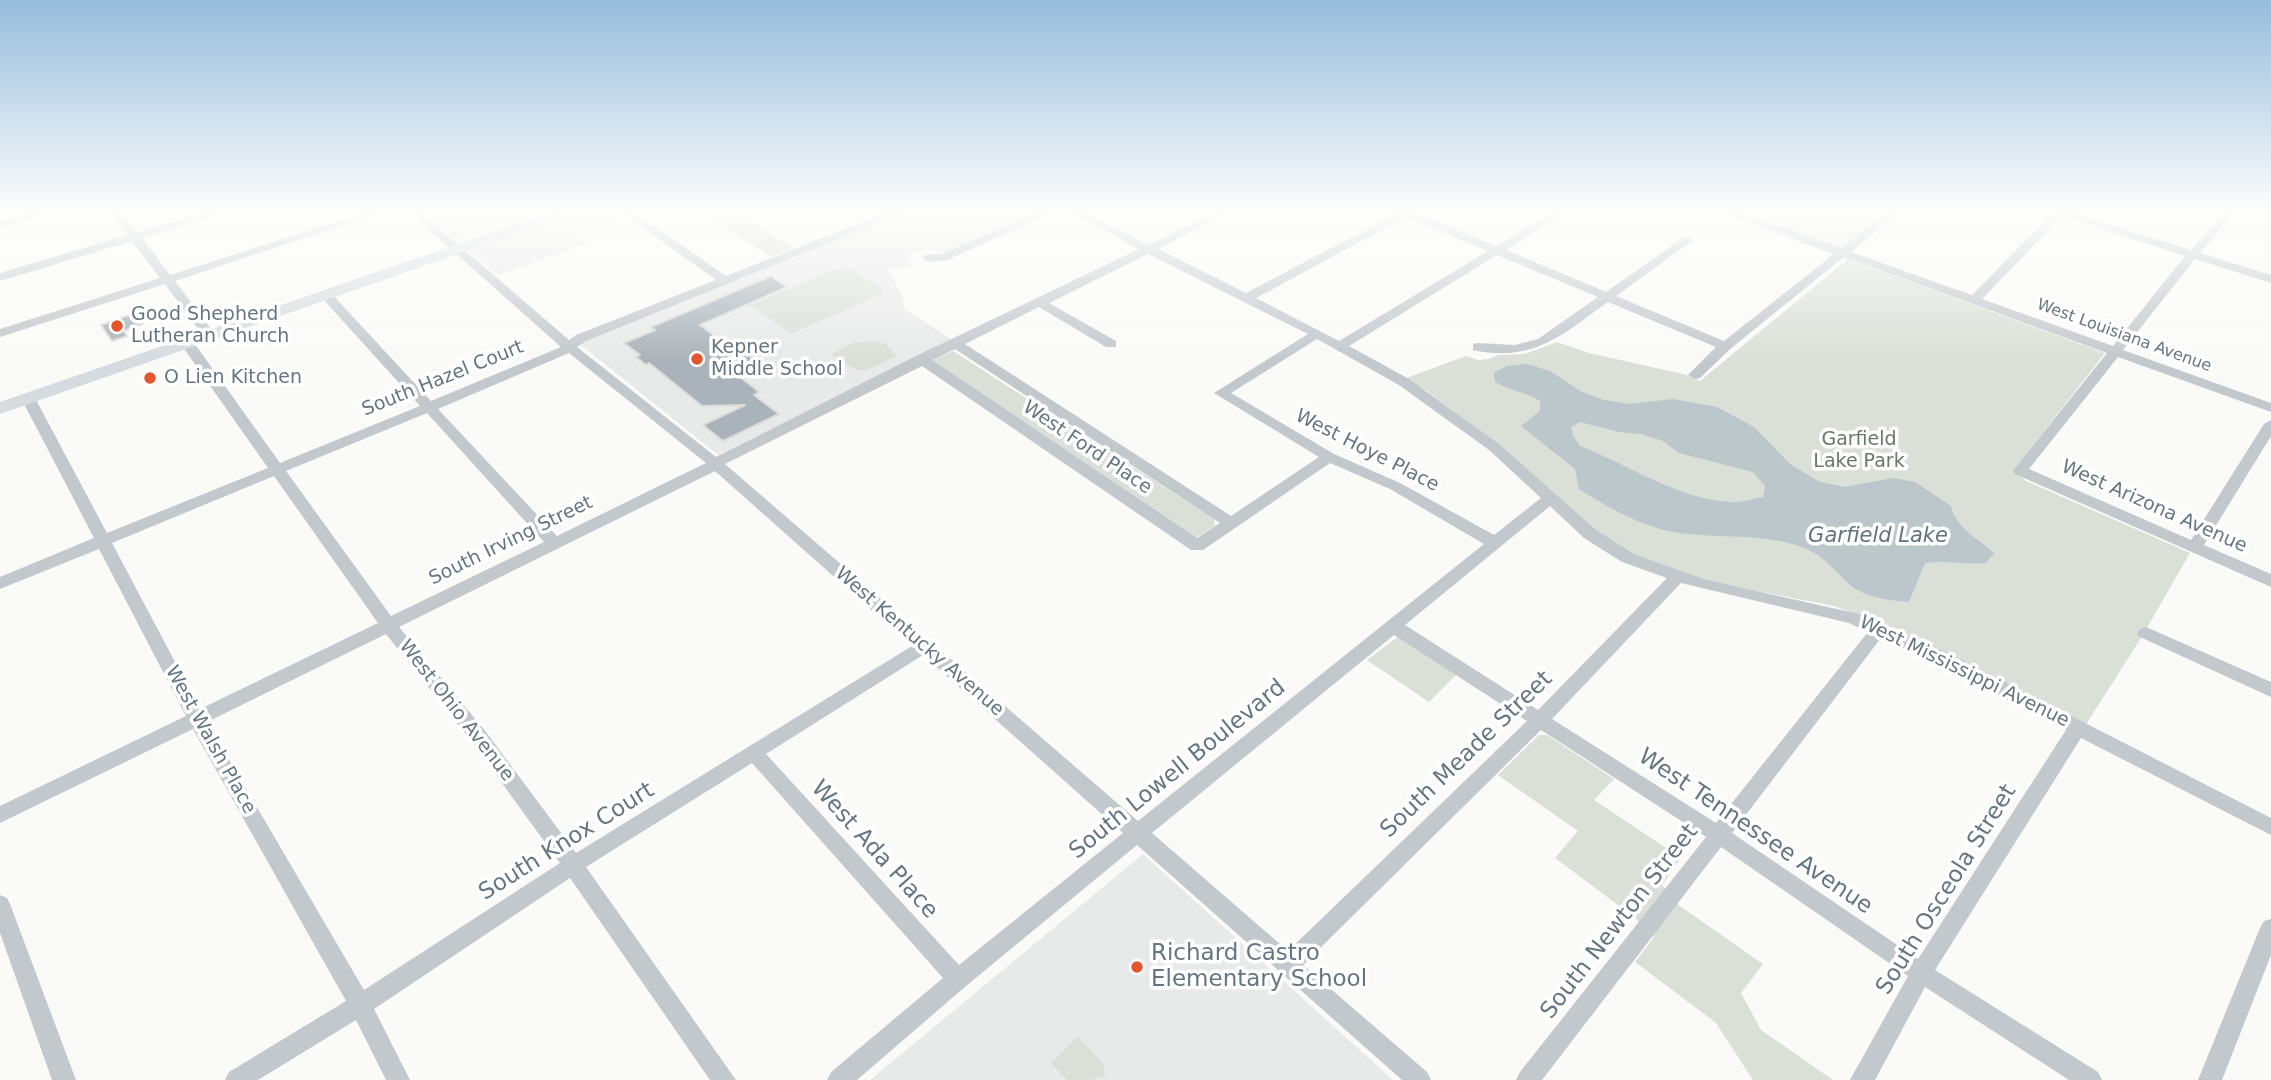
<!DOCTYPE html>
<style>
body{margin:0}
canvas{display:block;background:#fafaf8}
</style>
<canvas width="2271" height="1080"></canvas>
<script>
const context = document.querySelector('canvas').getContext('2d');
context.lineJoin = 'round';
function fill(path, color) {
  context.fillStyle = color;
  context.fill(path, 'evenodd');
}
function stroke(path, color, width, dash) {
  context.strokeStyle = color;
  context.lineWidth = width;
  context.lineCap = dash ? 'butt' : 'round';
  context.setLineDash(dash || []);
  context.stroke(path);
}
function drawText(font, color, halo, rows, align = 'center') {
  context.font = font + ' "DejaVu Sans",sans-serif';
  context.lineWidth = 7;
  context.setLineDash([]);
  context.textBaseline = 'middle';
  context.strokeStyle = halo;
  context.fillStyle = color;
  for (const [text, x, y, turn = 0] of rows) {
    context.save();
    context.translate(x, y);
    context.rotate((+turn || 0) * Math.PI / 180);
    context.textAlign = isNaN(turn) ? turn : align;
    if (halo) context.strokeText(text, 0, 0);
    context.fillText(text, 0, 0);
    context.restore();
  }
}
fill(new Path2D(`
 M463,211H544L456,240L432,221Z
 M574,211H616L626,218L578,235L587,243L498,276L467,250Z
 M908,211H1041L945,252L928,250L915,252L908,258L913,265L889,270L903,297L904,309L953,340L725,452L718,455L581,345L582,342Z
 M1733,211H1886L1839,248Z
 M1143,854L1393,1080H870Z`), '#e8e9e9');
fill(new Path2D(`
 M699,211H741L742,215L793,248L771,257Z
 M1848,259L2105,353L2016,467L2017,473L2026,481L2190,553L2141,638L2085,726L1893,628L1834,606L1691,578L1629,553L1586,526L1484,434L1427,391L1404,379L1466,356L1478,360L1489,359L1498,355L1525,354L1557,342L1589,353L1687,375L1700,381Z
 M841,267L850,268L881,288L883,293L791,334L750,305Z
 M876,341L886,344L896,356C861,373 863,377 831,354L855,342Z
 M953,351L1214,519L1215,526L1194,539L930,361Z
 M1399,636L1455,671L1456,675L1429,702L1367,660Z
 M1539,735H1547L1614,779L1594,800L1681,858L1662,885L1677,904L1763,964L1741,993L1761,1030L1833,1080H1753L1716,1023L1635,962L1654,937L1634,917L1555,858L1578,831L1498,775Z
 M1078,1037L1104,1064L1105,1076L1090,1080H1067L1051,1063Z`), '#dadfd7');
fill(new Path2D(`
 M1527,364L1550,371L1582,392L1604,400L1629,404L1673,399L1717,407L1754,427L1790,464L1820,482L1845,487L1893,478L1915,482L1951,506C1957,530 1977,537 1994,553L1986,563C1965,565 1946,560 1925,563L1909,602C1891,601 1863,597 1849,584C1837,573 1827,560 1813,552C1769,529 1707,542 1660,529C1632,521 1603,504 1579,489L1575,469L1521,426L1540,411V401C1527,392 1511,391 1495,382L1494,373L1506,366ZM1580,422L1619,432L1641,434L1663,441L1679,453L1753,472L1765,486L1763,497C1753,499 1741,503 1730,502C1677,499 1629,465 1580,446L1573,436L1571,427Z`), '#bbc7cb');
const building = new Path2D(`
 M771,276L787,287L700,325L727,345L739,339L762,356L731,370L759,392L754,395L779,414L723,441L703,425L745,405L702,406L649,363L646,365L636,357L640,355L624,343L655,330L651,327Z
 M135,313L143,324L124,331L127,336L112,341L101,325Z`);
fill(building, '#aab3b9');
stroke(building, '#dcdcda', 2);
fill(new Path2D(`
 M38,211H55L0,228V221Z
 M110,211H120L137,232L209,211H225L224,213L142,238L170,275L370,211H386L175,281L211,329L210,332H200L165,284L0,337V329L160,278L132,241L0,281V273L127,235Z
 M408,211H419L569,340L576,335L716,280L620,211H632L726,276L890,211H904L903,213L586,341L577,347L716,457L916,356L1139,249L1068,211H1081L1149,245L1218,211H1231L1158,249L1246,293L1397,213L1396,211H1414L1496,246L1555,211H1567L1506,250L1606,292L1684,237H1692V241L1616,296L1724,341L1834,254L1724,213L1723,211H1737L1841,248L1889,211H1900L1851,252L1972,295L2053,213L2052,211H2067L2191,250L2225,211H2236L2200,253L2271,275V283L2195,259L2123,350L2271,403V412L2118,357L2029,469L2191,540L2264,424L2271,420V436L2204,545L2271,574V587L2015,474L2013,471L2015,468L2107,353L1844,257L1730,349L1700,378L1695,379L1688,375L1716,347L1608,302C1563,334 1534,363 1473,350V344L1478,343L1515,345L1538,339L1598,297L1497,255L1349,346L1409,379L1499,444L1596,530L1634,554L1703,579L1859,614L1950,654L2271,818V835L2081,738L1935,970L2098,1072L2102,1080H2069L1925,987L1875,1080H1850L1908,976L1721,847L1542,1080H1516L1520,1072L1706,837L1541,730L1303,965L1427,1072L1431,1080H1402L1137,845L966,986L857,1080H827L831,1072L943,978L752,763L586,867L736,1080H710L570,878L374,1009L410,1080H386L356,1020L258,1080H225L229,1072L346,1001L193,729L0,823V806L186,716L99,549L0,589V577L94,538L21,398L28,394L35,398L107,533L268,468L180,343L182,340H192L280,463L420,406L322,298V292H330L431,401L561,347ZM2062,216L2185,256L2113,346L1982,299ZM1406,217L1488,251L1339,341L1256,298ZM1148,254L1308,334L1214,393L1319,457L1231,516L965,344L1039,307L1106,347H1116V341L1049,303ZM1317,339L1399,385L1489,450L1541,498L1494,535L1400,483L1334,454L1231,393ZM955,349L1220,523L1197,538L932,360ZM569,353L706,463L557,536L438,409ZM922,366L1191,550H1203L1330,463L1390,489L1484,544L1138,821L725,464ZM427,413L544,542L391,616L286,471ZM715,471L912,646L576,853L486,732L399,627ZM274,476L378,623L200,709L112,543ZM1550,506L1584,538L1622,562L1667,578L1538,710L1405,625ZM1681,583L1849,623L1868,632L1716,823L1552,719ZM386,634L472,742L560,863L364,990L207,722ZM1394,635L1527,721L1288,951L1152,833ZM1881,638L1938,664L2066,730L1918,959L1732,833ZM923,655L1123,833L959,965L766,754Z
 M1041,211H1056L947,260L928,262L922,258L928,254H941Z
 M2146,627L2271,682V697L2140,637L2137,633L2140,629Z
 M0,895L7,898L10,904L76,1080H52L0,933Z
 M2271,919V955L2222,1080H2198L2260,928L2264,921Z`), '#c3c8cc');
fill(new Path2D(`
 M554,211H574L572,214L0,414V402Z`), '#d6dbdf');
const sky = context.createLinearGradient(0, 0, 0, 362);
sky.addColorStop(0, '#96bcdc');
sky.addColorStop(0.58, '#fdfdfc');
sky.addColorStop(1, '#fdfdfc00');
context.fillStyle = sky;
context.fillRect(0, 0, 2271, 362);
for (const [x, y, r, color] of [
 [117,326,7,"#e4572e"],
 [697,359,7,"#e4572e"],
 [150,378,7,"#e4572e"],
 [1137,967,7,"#e4572e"]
]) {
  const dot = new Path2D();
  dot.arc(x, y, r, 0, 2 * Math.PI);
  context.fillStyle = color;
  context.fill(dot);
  stroke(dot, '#fff', 2.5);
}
drawText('16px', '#657683', '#fff', [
 ["West Louisiana Avenue",2124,336,20]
]);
drawText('19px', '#657683', '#fff', [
 ["Good Shepherd",131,315],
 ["Lutheran Church",131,337],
 ["Kepner",711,348],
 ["Middle School",711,370],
 ["O Lien Kitchen",164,378]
], 'left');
drawText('19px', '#657683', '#fff', [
 ["South Hazel Court",443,379,-22],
 ["West Ford Place",1087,448,34],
 ["West Hoye Place",1367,451,27],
 ["West Arizona Avenue",2154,507,24],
 ["South Irving Street",511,541,-26],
 ["West Kentucky Avenue",919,642,41],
 ["West Mississippi Avenue",1964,672,26],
 ["West Ohio Avenue",456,711,52],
 ["West Walsh Place",210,740,61]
]);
drawText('19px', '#687a64', '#fff', [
 ["Garfield",1859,440],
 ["Lake Park",1859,462]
]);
drawText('italic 21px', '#60757c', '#fff', [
 ["Garfield Lake",1878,537]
]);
drawText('23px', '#657683', '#fff', [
 ["South Meade Street",1467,755,-44],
 ["South Lowell Boulevard",1178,770,-39],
 ["West Tennessee Avenue",1755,832,34],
 ["South Knox Court",567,842,-32],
 ["West Ada Place",874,850,48],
 ["South Osceola Street",1947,890,-58],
 ["South Newton Street",1620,922,-52]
]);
drawText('23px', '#657683', '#fff', [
 ["Richard Castro",1151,954],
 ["Elementary School",1151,980]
], 'left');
</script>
